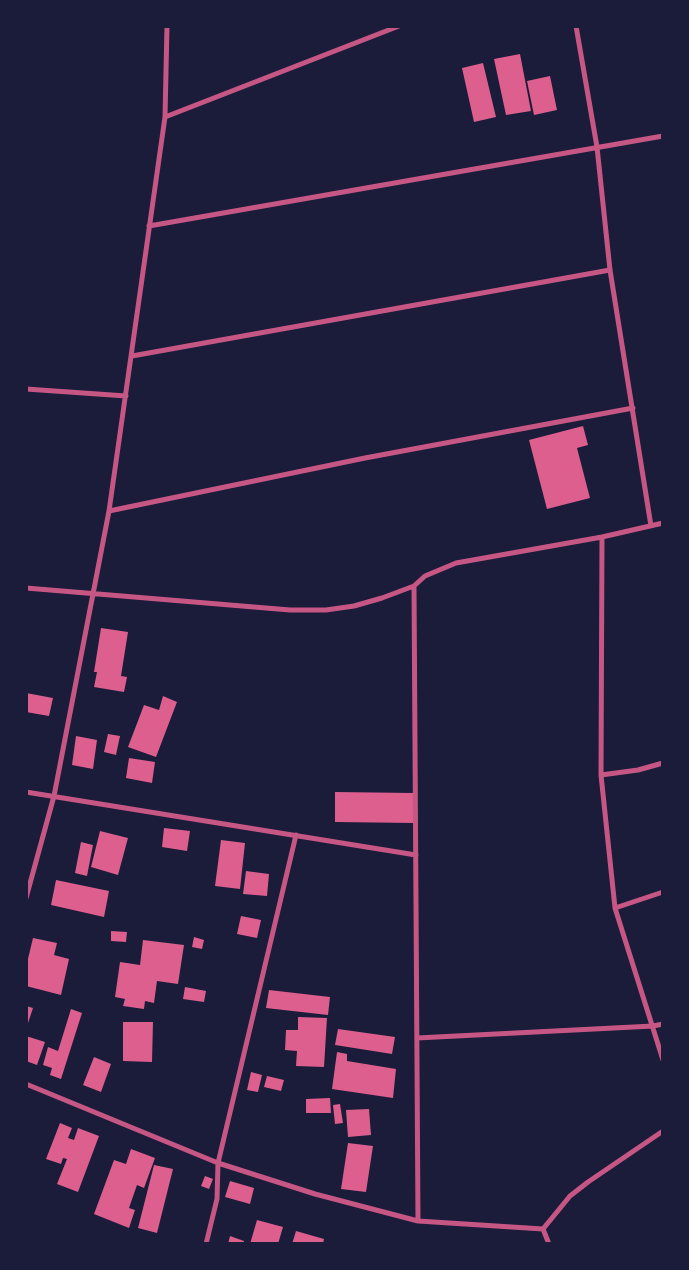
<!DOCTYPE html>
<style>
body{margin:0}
#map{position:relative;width:689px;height:1270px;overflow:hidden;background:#1b1b3a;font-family:Cabin,sans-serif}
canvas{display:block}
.frame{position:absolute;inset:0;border:28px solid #1b1b3a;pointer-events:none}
</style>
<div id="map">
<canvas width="689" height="1270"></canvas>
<div class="frame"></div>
</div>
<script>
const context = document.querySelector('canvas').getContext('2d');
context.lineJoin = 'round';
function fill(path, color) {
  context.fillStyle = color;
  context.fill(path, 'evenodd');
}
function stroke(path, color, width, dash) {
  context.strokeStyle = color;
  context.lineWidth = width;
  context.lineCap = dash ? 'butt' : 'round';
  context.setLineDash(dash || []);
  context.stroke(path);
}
fill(new Path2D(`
 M520,54L531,111L506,115L494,59Z
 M483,63L496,117L474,122L462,68Z
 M550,76L557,110L534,115L527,81Z
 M583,426L588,445L577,448L590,498L547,509L529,440Z
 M101,628L128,632L121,676L127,677L124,692L94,687L97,672H94Z
 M26,693L53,698L49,716L26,712Z
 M163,696L177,702L156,757L128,747L144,705L159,710Z
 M108,734L120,736L116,755L104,752Z
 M76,736L97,740L93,769L72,765Z
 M129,758L155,762L152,783L126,778Z
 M335,792L414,793V823L335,822Z
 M164,828L190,831L187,851L162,847Z
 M100,831L128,838L118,875L91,867Z
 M221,840L245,843L240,889L215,886Z
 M81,842L93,845L87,876L75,873Z
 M246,871L269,874L267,896L243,894Z
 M56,880L109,891L104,917L51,905Z
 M241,916L261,920L257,938L237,934Z
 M111,931L127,932L126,942L111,941Z
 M194,937L204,940L202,949L192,947Z
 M33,938L57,943L54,955L69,959L61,995L26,986V967Z
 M143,940L184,945L178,984L157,981L154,1003L145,1001L144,1009L123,1006L125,999L115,997L120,962L140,965Z
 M185,987L206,991L204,1002L183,999Z
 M269,990L330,997L328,1015L266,1008Z
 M26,1006L33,1008L27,1026H26Z
 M71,1009L82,1013L61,1079L50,1075L52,1068L43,1065L48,1047L58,1051Z
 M298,1017L327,1018L324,1067L296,1066L297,1051L285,1050L286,1030H298Z
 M123,1022H153L152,1062L123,1061Z
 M338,1029L395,1037L392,1054L335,1045Z
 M26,1036L45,1042L37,1065L26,1061Z
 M337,1052L347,1054V1061L396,1069L393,1098L332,1089Z
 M94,1057L111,1064L101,1092L83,1085Z
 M251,1072L262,1075L258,1092L247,1090Z
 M267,1076L284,1080L281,1091L264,1087Z
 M330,1098L331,1113H306V1099Z
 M340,1104L343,1123L335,1124L333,1105Z
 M369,1109L371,1135L348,1137L346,1110Z
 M60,1123L72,1128L68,1138L74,1140L78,1128L99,1136L78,1192L57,1184L67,1159L63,1158L61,1164L46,1159Z
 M348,1143L373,1146L366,1192L341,1189Z
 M131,1149L155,1158L144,1188L137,1185L129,1208L135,1210L129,1228L94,1214L114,1160L126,1164Z
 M154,1165L173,1169L157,1233L138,1228Z
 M205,1176L213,1179L209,1189L201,1186Z
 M230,1181L254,1188L250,1204L225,1197Z
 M257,1220L283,1227L278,1244H250Z
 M296,1231L324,1239L323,1244H292Z
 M230,1236L244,1241V1244H228Z`), '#dd5f8e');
stroke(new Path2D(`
 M576,26L597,147L610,270L651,526
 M165,117L399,26
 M149,226L663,136
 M132,356L610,270
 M26,389L126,396
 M109,511L365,458L633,408
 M602,537L601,775L615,908L663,1060
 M414,586L418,1221
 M26,588L290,610H326L354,606L382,598L414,586L425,576L456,563L602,537L663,523
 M601,775L638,770L663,763
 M26,792L416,855
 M26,898L54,796L109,511L165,117L167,26
 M615,908L663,892
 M417,1038L653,1026L663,1024
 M26,1084L218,1163L315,1194L418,1221L543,1229
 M543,1229L570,1196L588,1182L663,1131
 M543,1229L549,1244
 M206,1244L217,1199L218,1163L296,835`), '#c65784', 5);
</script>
